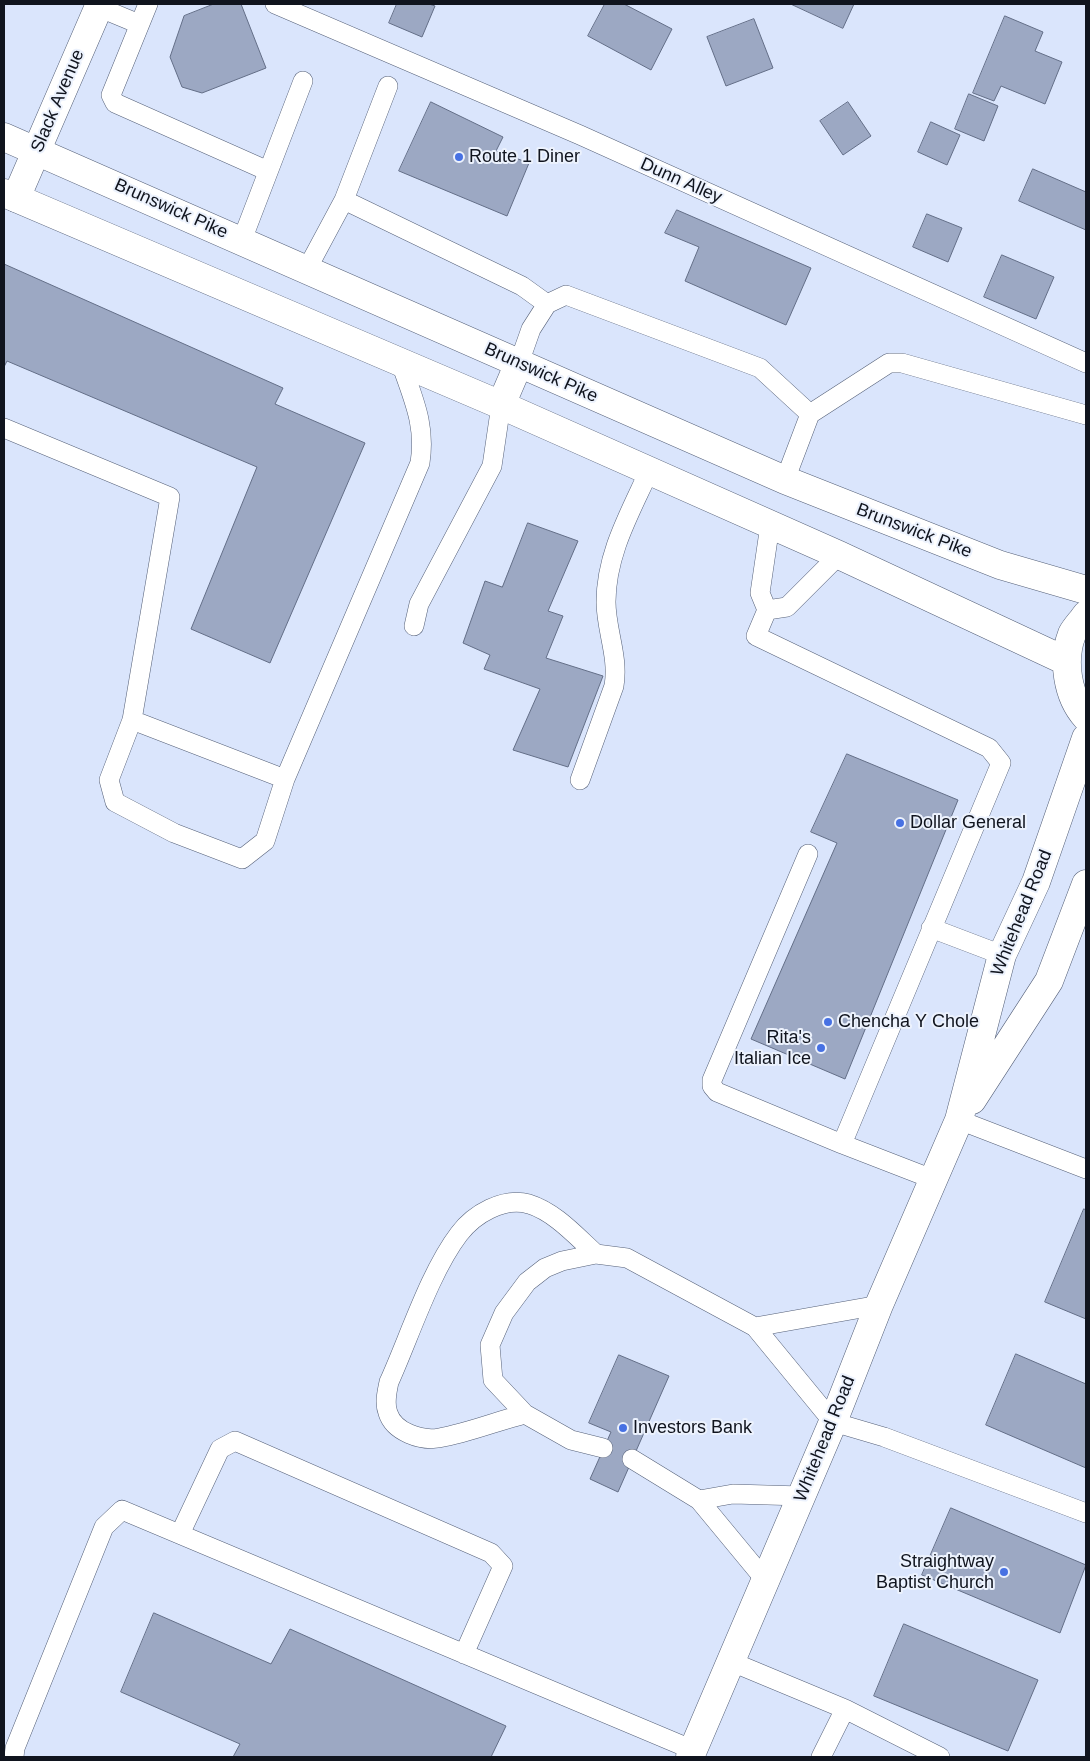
<!DOCTYPE html>
<style>
body{margin:0}
#map{position:relative;width:1090px;height:1761px;overflow:hidden;background:#dae5fc;font-family:Helvetica,sans-serif}
canvas{display:block}
.frame{position:absolute;inset:0;border:5px solid #10141e;pointer-events:none}
</style>
<div id="map">
<canvas width="1090" height="1761"></canvas>
<div class="frame"></div>
</div>
<script>
const context = document.querySelector('canvas').getContext('2d');
context.lineJoin = 'round';
function fill(path, color) {
  context.fillStyle = color;
  context.fill(path, 'evenodd');
}
function stroke(path, color, width, dash) {
  context.strokeStyle = color;
  context.lineWidth = width;
  context.lineCap = dash ? 'butt' : 'round';
  context.setLineDash(dash || []);
  context.stroke(path);
}
function drawText(font, color, halo, rows, align = 'center') {
  context.font = font + ' Helvetica,sans-serif';
  context.lineWidth = 4;
  context.setLineDash([]);
  context.textBaseline = 'middle';
  context.strokeStyle = halo;
  context.fillStyle = color;
  for (const [text, x, y, turn = 0] of rows) {
    context.save();
    context.translate(x, y);
    context.rotate((+turn || 0) * Math.PI / 180);
    context.textAlign = isNaN(turn) ? turn : align;
    if (halo) context.strokeText(text, 0, 0);
    context.fillText(text, 0, 0);
    context.restore();
  }
}
const building = new Path2D(`
 M214,4H241L266,68L202,93L182,87L170,57L184,16Z
 M397,4H429L435,6L422,37L389,23Z
 M605,4H624L672,29L651,70L588,36Z
 M791,4H854L843,28Z
 M1005,16L1043,32L1035,51L1062,62L1045,104L1001,86L994,101L973,93Z
 M754,19L773,68L726,86L707,37Z
 M969,94L998,106L984,141L955,129Z
 M431,102L503,137L496,151L529,163L507,216L399,171Z
 M848,102L871,136L843,155L820,121Z
 M931,122L960,135L947,165L918,152Z
 M1033,169L1086,192V230L1019,201Z
 M677,210L811,268L786,325L685,281L699,247L665,233Z
 M927,214L962,228L948,262L913,247Z
 M1002,255L1054,277L1036,319L984,297Z
 M4,264L283,388L275,404L365,443L270,663L191,629L257,467L7,361L4,367Z
 M528,523L578,541L548,611L563,616L546,658L603,676L568,767L513,750L540,689L484,669L490,655L463,643L485,581L502,587Z
 M847,754L958,800L845,1079L751,1039L837,843L811,832Z
 M1084,1209L1086,1210V1319L1045,1302Z
 M1016,1354L1086,1384V1468L986,1425Z
 M619,1355L669,1376L618,1492L590,1479L611,1432L589,1423Z
 M951,1508L1086,1565L1060,1633L922,1575Z
 M154,1613L271,1664L290,1629L506,1726L491,1757H233L240,1744L121,1692Z
 M904,1624L1038,1680L1008,1751L874,1696Z`);
fill(building, '#9ca8c3');
stroke(building, '#636e87', 1);
const lane = new Path2D(`
 M148,4L111,95L115,103L268,171
 M275,4L580,135L1086,363
 M98,7L139,24
 M344,200L522,286L547,304
 M242,240L303,81
 M307,269L344,200L388,86
 M519,363L531,329L547,304L566,295L760,368L810,414L785,480
 M810,414L889,363H902L1086,415
 M4,428L170,497L132,720L285,779L420,463C426,424 413,399 401,363
 M770,525L760,593L767,610L756,636L989,748L1001,763L842,1144L935,1180
 M767,610L787,607L839,555
 M414,626L419,604L492,466L501,405
 M132,720L109,780L115,802L174,833L242,859L265,841L285,779
 M580,780L614,686C619,657 606,630 606,602C606,554 630,513 649,471
 M808,854L712,1080V1086L717,1092L842,1144
 M931,928L1002,955
 M959,1120L1086,1169
 M755,1327L833,1422L884,1437L1086,1513
 M525,1414C497,1421 468,1433 439,1438C421,1441 394,1432 388,1413C384,1403 387,1392 389,1382C409,1338 430,1272 459,1234C474,1214 503,1197 529,1204C555,1212 576,1236 596,1254
 M603,1448L571,1440L525,1414L493,1380L490,1345L504,1313L527,1282L545,1268L562,1261L596,1254L627,1258L755,1327L879,1305
 M632,1459L699,1500L766,1581
 M699,1500L733,1494L802,1496
 M180,1534L220,1449L235,1441L491,1553L503,1566L464,1654
 M732,1662L845,1709L940,1757
 M14,1757L15,1748L104,1527L122,1510L693,1750
 M821,1757L845,1709`);
const street = new Path2D(`
 M16,198L100,4
 M501,405L519,363`);
const secondary = new Path2D(`
 M972,1100L1049,981L1086,884
 M690,1757L833,1422L879,1305L959,1120L1002,955L1036,882L1086,738`);
const primary = new Path2D(`
 M4,137L785,480L1000,565L1086,590
 M4,193L501,405L839,555L1066,661
 M1086,615C1082,621 1075,628 1072,634C1062,660 1067,696 1086,717`);
stroke(lane, '#556078', 20);
stroke(street, '#556078', 29);
stroke(secondary, '#556078', 29);
stroke(primary, '#556078', 29);
stroke(lane, '#fff', 19);
stroke(street, '#fff', 28);
stroke(secondary, '#fff', 28);
stroke(primary, '#fff', 28);
for (const [x, y, r, color] of [
 [459,157,5,"#4771e3"],
 [900,823,5,"#4771e3"],
 [828,1022,5,"#4771e3"],
 [821,1048,5,"#4771e3"],
 [623,1428,5,"#4771e3"],
 [1004,1572,5,"#4771e3"]
]) {
  const dot = new Path2D();
  dot.arc(x, y, r, 0, 2 * Math.PI);
  context.fillStyle = color;
  context.fill(dot);
  stroke(dot, '#ecf2fd', 2);
}
drawText('18px', '#10141e', '#ecf2fd', [
 ["Slack Avenue",58,101,-67],
 ["Dunn Alley",681,181,24],
 ["Brunswick Pike",171,209,24],
 ["Brunswick Pike",541,373,24],
 ["Brunswick Pike",914,531,21],
 ["Whitehead Road",1022,913,-68],
 ["Whitehead Road",825,1439,-68]
]);
drawText('18px', '#10141e', '#ecf2fd', [
 ["Route 1 Diner",469,157],
 ["Dollar General",910,823],
 ["Chencha Y Chole",838,1022],
 ["Rita's",811,1038,"right"],
 ["Italian Ice",811,1059,"right"],
 ["Investors Bank",633,1428],
 ["Straightway",994,1562,"right"],
 ["Baptist Church",994,1583,"right"]
], 'left');
</script>
